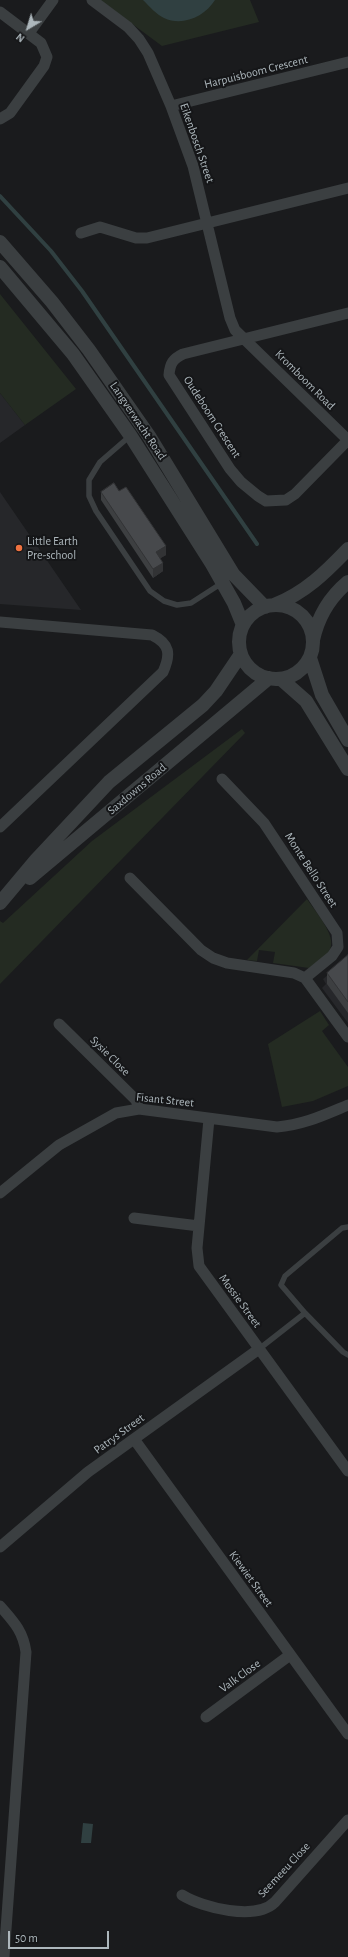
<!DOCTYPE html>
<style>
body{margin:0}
#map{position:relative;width:348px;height:1957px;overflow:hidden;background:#1a1b1d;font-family:"Alegreya Sans",sans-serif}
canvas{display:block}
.north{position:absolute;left:8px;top:8px;width:40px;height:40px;-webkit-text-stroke:3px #151618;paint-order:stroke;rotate:218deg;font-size:11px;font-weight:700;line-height:16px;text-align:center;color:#adb7bc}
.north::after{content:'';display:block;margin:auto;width:14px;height:18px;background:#adb7bc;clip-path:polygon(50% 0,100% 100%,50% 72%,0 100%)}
.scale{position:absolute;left:8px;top:1931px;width:101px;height:18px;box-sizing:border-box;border:2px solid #adb7bc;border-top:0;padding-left:5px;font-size:12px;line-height:14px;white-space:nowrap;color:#adb7bc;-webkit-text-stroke:3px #151618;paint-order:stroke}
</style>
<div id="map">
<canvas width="348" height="1957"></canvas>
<div class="north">N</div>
<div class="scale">50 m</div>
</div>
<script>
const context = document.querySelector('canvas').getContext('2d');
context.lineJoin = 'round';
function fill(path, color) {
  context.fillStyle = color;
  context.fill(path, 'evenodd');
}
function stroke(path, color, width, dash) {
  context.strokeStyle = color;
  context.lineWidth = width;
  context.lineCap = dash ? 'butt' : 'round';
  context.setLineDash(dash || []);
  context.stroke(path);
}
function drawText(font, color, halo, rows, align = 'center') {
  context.font = font + ' "Alegreya Sans",sans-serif';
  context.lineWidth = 4;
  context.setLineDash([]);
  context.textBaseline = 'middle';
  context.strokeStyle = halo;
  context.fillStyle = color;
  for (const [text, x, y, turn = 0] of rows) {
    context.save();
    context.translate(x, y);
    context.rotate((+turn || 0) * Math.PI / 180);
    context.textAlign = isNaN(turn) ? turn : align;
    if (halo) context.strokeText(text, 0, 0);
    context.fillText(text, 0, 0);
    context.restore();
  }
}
fill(new Path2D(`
 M0,393L25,425L0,443Z
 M0,492L81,610L0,604Z
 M348,958V1023L322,988L326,984L323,979Z`), '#26272a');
fill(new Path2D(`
 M100,0H250L259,22L162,46Z
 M0,294L76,389L25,425L0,393Z
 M242,729L245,733L0,984V921L3,923L92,841Z
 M307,899C315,911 337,936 330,949C327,957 316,963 309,968L273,963L275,952L259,950L257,961L247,960Z
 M320,1011L329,1025L322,1031L348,1067V1086L313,1101L282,1107L268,1044Z`), '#242b22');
fill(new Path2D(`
 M143,0H215C205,16 183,27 164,18C157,15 149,6 143,0Z
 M83,1823L93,1824L91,1843H81Z`), '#304041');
stroke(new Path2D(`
 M0,196L51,251L82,291L257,544`), '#304041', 4);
stroke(new Path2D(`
 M130,436L100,462L89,480V496L96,511L150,591L164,601L177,605L191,603L222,583
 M305,1313L343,1352L348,1355
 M259,1349L305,1313L281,1285L285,1276L342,1228L348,1227`), '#3b3f41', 5.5);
stroke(new Path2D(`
 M92,0L128,27L139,39L148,53L171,106L193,166L230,318L235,330L348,440
 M0,12L41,43L47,57L44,66L10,113L0,119
 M29,33L53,0
 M171,106L348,62
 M81,233L100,227L136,238H147L348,188
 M348,313L183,354C173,359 170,363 169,375L230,469L241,482L258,496L266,501L286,500L295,494L348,440
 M0,622L152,635C170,644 171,654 163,672L0,827
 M222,779L264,823L337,933L338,947L332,956L305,978
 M130,878L201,950L213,958L227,963L294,973L305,978L348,1037
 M59,1024L136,1100L139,1109
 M209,1119L197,1248L199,1266L348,1471
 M0,1193L59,1145L116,1113L139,1109L277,1127C303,1125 324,1115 348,1105
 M134,1218L199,1226
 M134,1439L348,1734
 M0,1547L88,1472L259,1349
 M0,1606C14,1622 23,1631 26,1652L4,1957
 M206,1717L290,1655
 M182,1895C203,1908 256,1921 275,1902L348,1820`), '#3b3f41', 11);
stroke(new Path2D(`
 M0,242L52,302L89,350L149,436L233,574L265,607
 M0,267L73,354L130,435L212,564L234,603L243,625
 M274,605C305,593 326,572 348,549
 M239 642a37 37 0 1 1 74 0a37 37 0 1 1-74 0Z
 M313,640C318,617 330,597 348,582
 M310,658L322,695L348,740
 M281,679L306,701L348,769
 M30,878L269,678
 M0,903L36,860L109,782L203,705L216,691L241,654`), '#3b3f41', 14);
fill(new Path2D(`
 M119,491L166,555L160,558L163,571L153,578L101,500V492Z
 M348,955V1013L327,984V973Z`), '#3d3f41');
fill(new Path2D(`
 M166,546V555L156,561V552Z
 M163,563V571L153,578V569Z`), '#323335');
const building = new Path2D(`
 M114,483L119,491L126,487L166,546L156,552L163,563L153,569L101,492Z
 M348,955V1002L327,973Z`);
fill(building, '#47494c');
stroke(building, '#323335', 1);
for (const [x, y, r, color] of [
 [19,548,4,"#ef7240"]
]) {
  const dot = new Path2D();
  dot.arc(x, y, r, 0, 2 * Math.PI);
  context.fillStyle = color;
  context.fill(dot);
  stroke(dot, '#151618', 1.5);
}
drawText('12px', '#adb7bc', '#151618', [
 ["Harpuisboom Crescent",256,72,-14],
 ["Eikenbosch Street",197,143,71],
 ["Kromboom Road",305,380,45],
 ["Oudeboom Crescent",212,417,57],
 ["Langverwacht Road",138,421,56],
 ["Saxdowns Road",137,789,-40],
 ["Monte Bello Street",311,870,57],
 ["Sysie Close",110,1056,45],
 ["Fisant Street",165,1100,6],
 ["Mossie Street",240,1301,54],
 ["Patrys Street",119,1434,-36],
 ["Kiewiet Street",251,1579,54],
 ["Valk Close",240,1676,-36],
 ["Seemeeu Close",284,1870,-47]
]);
drawText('12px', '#adb7bc', '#151618', [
 ["Little Earth",27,541],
 ["Pre-school",27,555]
], 'left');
</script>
